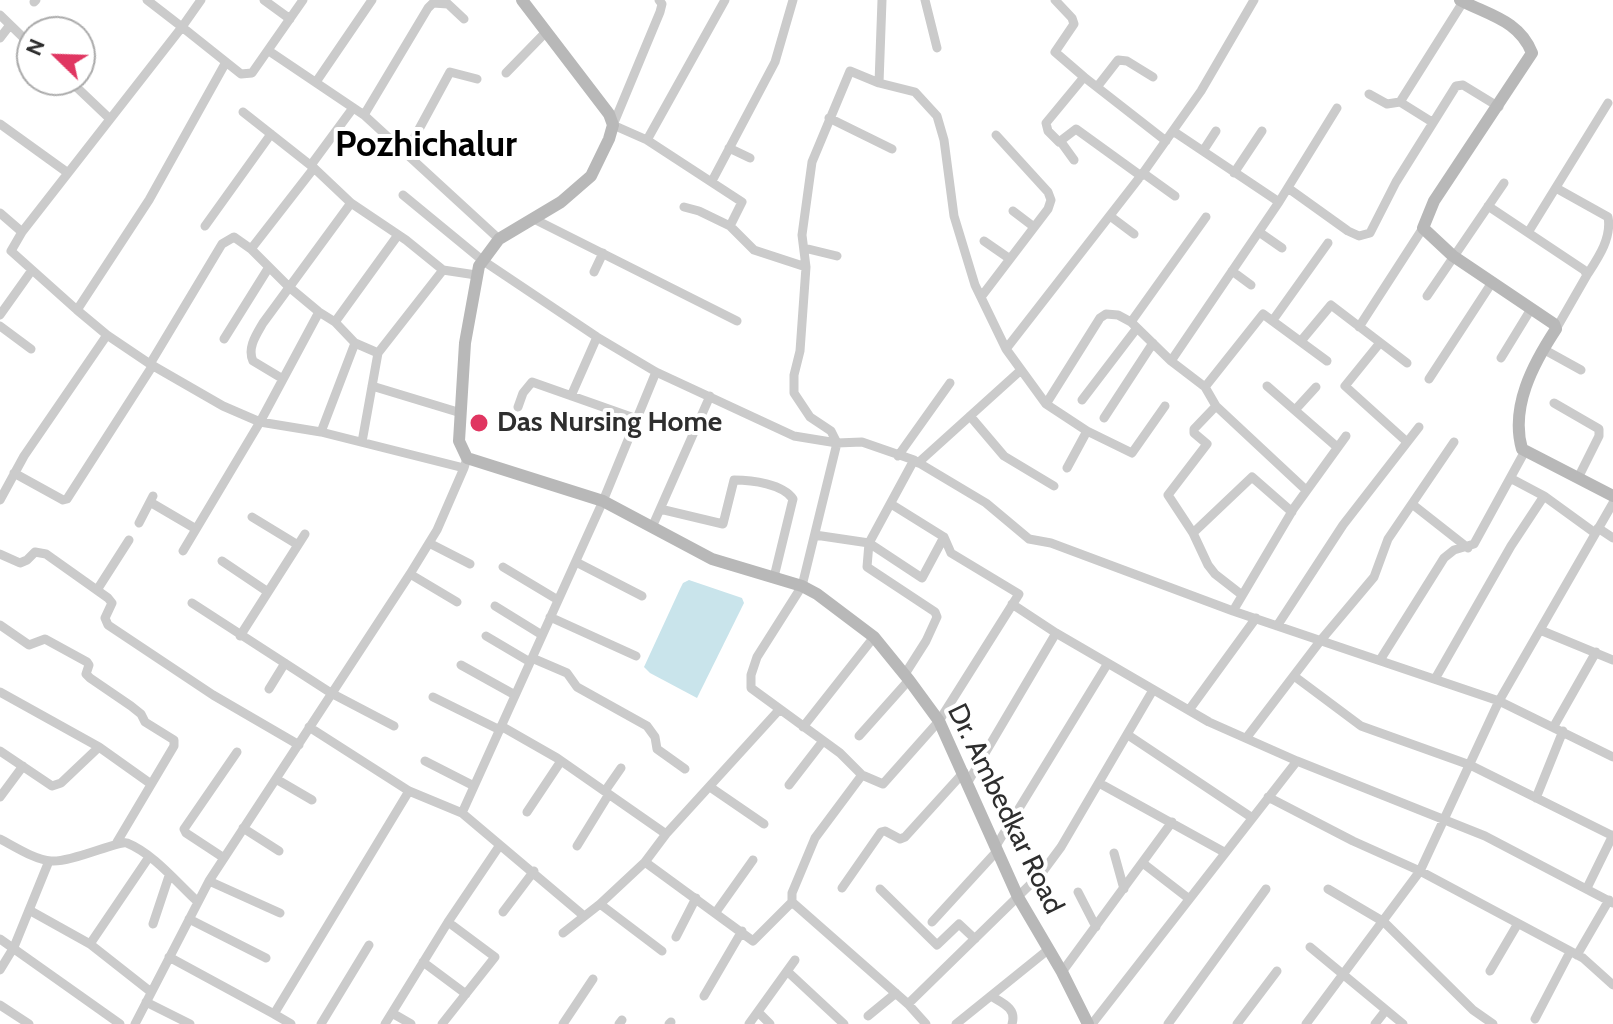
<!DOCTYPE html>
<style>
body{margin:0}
#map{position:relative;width:1613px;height:1024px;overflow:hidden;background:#fff;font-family:Cabin,sans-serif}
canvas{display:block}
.north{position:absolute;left:16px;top:16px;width:80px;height:80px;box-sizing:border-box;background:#fff;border:2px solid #ababab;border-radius:50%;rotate:293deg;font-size:22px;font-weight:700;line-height:32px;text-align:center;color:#2e2e2e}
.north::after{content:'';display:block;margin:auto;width:28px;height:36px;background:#e03661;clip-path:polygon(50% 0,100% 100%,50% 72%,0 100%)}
</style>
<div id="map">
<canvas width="1613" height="1024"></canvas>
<div class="north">N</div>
</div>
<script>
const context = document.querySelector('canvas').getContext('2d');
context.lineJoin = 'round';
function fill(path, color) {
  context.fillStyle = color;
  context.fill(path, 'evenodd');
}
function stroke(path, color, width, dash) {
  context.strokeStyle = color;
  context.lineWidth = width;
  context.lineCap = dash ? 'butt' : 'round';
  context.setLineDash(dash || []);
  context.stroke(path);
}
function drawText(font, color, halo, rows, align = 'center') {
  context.font = font + ' Cabin,sans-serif';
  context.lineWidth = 8;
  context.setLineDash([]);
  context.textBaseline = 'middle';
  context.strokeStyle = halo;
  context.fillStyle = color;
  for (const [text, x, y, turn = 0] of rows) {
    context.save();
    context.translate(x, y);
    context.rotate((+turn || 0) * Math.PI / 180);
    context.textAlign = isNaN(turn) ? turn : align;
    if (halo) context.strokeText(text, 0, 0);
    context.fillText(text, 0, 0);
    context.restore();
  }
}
fill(new Path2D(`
 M689,580L742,598L744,603L697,698L650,673L644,667L680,589L683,583Z`), '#c9e4eb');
stroke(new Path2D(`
 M147,0L182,27L201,0
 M264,0L290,19
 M659,0L662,4L660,12L613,125L647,140L725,0
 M925,0L937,48
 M1055,0L1072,18L1074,24L1055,52L1084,77
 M34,2L36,0
 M0,15L32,46
 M0,38L10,25
 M269,51L364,115L499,239
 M226,62L149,200L77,310L107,335L150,364L223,406L260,422L321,432L464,468L467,458
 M506,73L545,33
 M69,80L110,119
 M316,82L372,0
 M879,83L882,0
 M1097,87L1118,60L1127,61L1153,77
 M1369,94L1387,104L1400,102
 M243,112L314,168L351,203L406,240L443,270L476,275
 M364,115L428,8L433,3L448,4L464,19
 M829,118L892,149
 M1432,122L1400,102L1463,2
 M0,124L68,173
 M1173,131L1279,202
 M647,140L742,202L730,226
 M1061,142L1074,160
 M729,148L750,158
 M1203,151L1216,131
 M406,153L450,72L477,79
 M311,165L353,108
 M1143,173L1175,196
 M1234,173L1262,131
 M1141,176L1076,129L1059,142L1048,131L1046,123L1084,77L1166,141
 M712,181L775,62L793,0
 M1288,188L1348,231L1359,236L1370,233L1396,182L1456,86L1463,85L1499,107
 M1556,188L1608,217C1612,238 1598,258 1587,275
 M403,195L482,260L597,337L656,372L794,436L837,443L862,442L914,460L986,503L1029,539L1051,543L1233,611L1499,701L1613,757
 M1488,206L1584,270L1587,275L1556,329
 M684,207L699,211L730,226L754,250L806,267
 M1013,211L1034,227
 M0,213L22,232
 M1110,216L1134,234
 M534,219L737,321
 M205,226L271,134
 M1529,231L1608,103
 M1259,232L1282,248
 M984,241L1010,259
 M804,248L837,256
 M251,249L314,168
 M1232,271L1251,285
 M594,272L603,253
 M1427,296L1504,183
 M981,297L1048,209L1051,200L1048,192L996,135
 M77,310L11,251L22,232L182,27L241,74L252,73L303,0
 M0,315L32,270
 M1273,320L1328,243
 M335,322L398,235
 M1131,322L1206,217
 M0,326L31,349
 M1359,327L1423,228
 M224,339L269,267
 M1301,341L1331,305L1407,363
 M1379,344L1345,386L1407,442
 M1006,349L1143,173L1201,91L1254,0
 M1543,349L1581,370
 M1501,358L1531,309
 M1171,361L1279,202L1337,108
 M150,364L222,244L234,237L251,249L289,287L319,312L335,322L355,343L378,353
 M283,379L253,361C247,348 256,335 263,323L351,203
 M1429,379L1491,284
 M372,386L461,413
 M1267,386L1337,447
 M1205,387L1263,314L1327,361
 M571,396L597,337
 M1082,400L1137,328
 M1554,403L1599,429V436L1578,478
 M1046,404L1100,318L1106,314L1118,315L1131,322L1171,361L1205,387L1216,406L1306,490
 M1216,406L1194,429V433L1207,444L1168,495L1193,533L1208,565L1215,574L1242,595
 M518,407L523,393L532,382L637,419
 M1295,410L1316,387
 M970,416L1004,456L1054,486
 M1104,418L1153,343
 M321,432L355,343
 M362,442L378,353L443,270
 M898,456L950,383
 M918,463L1021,370
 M1067,468L1087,431
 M14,473L63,500L67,499L153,365
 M1512,479L1544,496L1595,533
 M0,500L24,456L107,335
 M150,502L196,529
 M891,504L944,537L951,553L1019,594L939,721L883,784L862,775L840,753L751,688V675L757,657L802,586L837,443L831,431L810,417L794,393V375L800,351L806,267L802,235L812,162L850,71L879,83L915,92L937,116L944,140L954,216L975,285L1006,349L1046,404L1087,431L1132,453L1165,406
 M1412,504L1468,548
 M660,509L723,524L734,480C752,480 783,484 793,499L774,577
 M252,517L298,545
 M139,523L153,496
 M653,525L710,396
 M1598,528L1613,538
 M1193,533L1252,477L1292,512
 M815,535L869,543L922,578L944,537
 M429,543L470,564
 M183,551L260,422L319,312
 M0,554L20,563L27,560L35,552L46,554L108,598L112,603L105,618L108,625L213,695L299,745
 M222,561L268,592
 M576,562L642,596
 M503,567L558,600
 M410,574L457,602
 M97,590L129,540
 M192,603L331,693L394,726
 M1012,604L1056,633L1209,722L1297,761L1485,836L1613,903
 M495,606L542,635
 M1233,611L1294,508L1346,436
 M550,617L636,656
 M0,625L29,645L45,639L87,662L89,665L86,674L90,678L131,706L141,714L145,722L174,740V746L117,842
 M1277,626L1343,525L1419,427
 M1540,630L1613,660
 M240,636L305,534
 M486,636L530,662
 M532,658L567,673L577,687L647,726L655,737L657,749L685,769
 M1380,660L1444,558L1454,550L1474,544L1525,451
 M461,665L515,695
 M905,674L926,641L937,617L935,612L867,567L869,543L914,460
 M1294,676L1361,726L1470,765L1613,836
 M1435,679L1511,546L1544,496
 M269,689L285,663
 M0,692L99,747L151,784
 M433,697L500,730
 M1189,710L1256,618
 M501,726L557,758L666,834
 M1554,726L1596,652
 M309,727L409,791L462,813L584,916
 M803,727L874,637
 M1128,735L1251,817
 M859,736L909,680
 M1247,737L1321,640L1374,577L1388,539L1454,442
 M0,751L52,786L61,783L99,747
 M425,761L474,786
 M862,775L815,838L792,893V902L908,1004L926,1024
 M276,779L312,800
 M968,782L1056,633
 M1099,783L1224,852
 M789,785L823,741
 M710,787L764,824
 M605,791L621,768
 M0,797L23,766
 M1268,797L1353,841L1420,871L1583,958L1613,985
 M1536,798L1563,731
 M527,812L561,761
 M462,813L603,501L656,372
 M243,828L279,851
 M0,839C14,846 35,860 51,861C71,863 119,840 127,843C154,854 177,883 198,902
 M577,846L609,794
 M996,846L1108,663
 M1114,853L1124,889
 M224,858L186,833L184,829L237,752
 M645,862L753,941L792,902
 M1144,864L1188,898
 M209,881L280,913
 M842,888L881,832L885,831L900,839L905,837L964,772
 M1587,888L1613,835
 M880,889L937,945L959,924L975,939
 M1328,889L1384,922L1473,1010L1493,1024
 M1078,892L1096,927
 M600,904L662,951
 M29,910L90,944L151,992
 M503,912L534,871
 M716,912L753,860
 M189,919L266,958
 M932,922L998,850
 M153,924L169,876
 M563,933L600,904L645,862L666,834L779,710
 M676,937L696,898
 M0,939L120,1024
 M90,944L149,857
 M1310,947L1403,1024
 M1577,955L1609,900
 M169,957L274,1014
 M423,962L466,994
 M0,970L14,947L49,861
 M787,971L844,1024
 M1490,971L1517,925
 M1062,972L1172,822
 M704,996L742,931
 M991,996C1002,1003 1017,1008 1012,1024
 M146,1002L190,1024
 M908,1004L1041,874L1061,847L1153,690
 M0,1005L29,1024
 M758,1012L770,1024
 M392,1013L411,1024
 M868,1016L896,993
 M1535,1019L1570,952
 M135,1024L209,881L410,574L437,530L464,468
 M291,1024L274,1014L409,791
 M321,1024L369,945
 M385,1024L448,922L500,845
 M442,1024L495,957L448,922
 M563,1024L593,979
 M619,1024L622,1020
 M669,1024L671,1022
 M749,1024L795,960
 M956,1024L1049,949
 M1092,1024L1297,761
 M1168,1024L1266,889
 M1237,1024L1277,971
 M1306,1024L1420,871L1499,701L1613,503
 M1375,1024L1386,1010`), '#cbcbcb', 9);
stroke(new Path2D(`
 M522,0L609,114L613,125L609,139L591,176L561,202L499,239L479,266L465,343L459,441L467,458L603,501L712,559L802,586L817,594L874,637L909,680L939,721L1018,897L1062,972L1088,1024
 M1460,0C1488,15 1519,20 1532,53L1434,201L1423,228L1453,256L1554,324L1556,329C1533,364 1510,407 1522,449L1613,496`), '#b8b8b8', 12);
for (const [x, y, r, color] of [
 [479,423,10,"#e03661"]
]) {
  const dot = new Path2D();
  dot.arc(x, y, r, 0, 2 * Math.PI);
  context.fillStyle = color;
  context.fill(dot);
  stroke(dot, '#fff', 3);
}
drawText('bold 28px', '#2e2e2e', '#fff', [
 ["Das Nursing Home",497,423]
], 'left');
drawText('28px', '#2e2e2e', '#fff', [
 ["Dr. Ambedkar Road",1005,809,64]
]);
drawText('bold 36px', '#000', '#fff', [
 ["Pozhichalur",426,145]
]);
</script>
